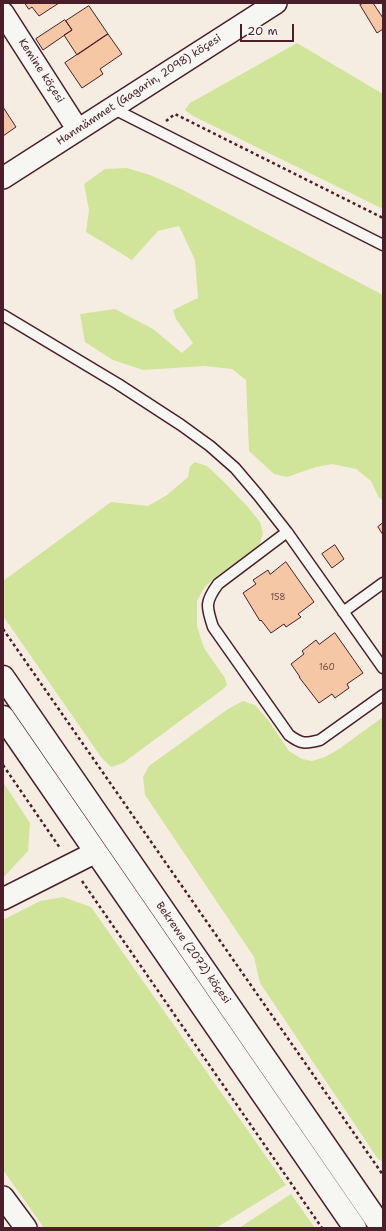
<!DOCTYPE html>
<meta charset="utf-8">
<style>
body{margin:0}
#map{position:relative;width:386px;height:1231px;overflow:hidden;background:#f6ede2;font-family:"Shantell Sans",sans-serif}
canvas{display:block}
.frame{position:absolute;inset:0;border:4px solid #4a1f2b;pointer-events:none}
.scale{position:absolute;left:240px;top:24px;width:54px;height:18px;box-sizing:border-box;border:2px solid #4a1f2b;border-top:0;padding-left:5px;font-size:12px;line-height:14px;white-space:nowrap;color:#4a1f2b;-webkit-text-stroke:3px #f6f6f2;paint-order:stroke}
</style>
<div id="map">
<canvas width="386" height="1231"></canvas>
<div class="frame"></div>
<div class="scale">20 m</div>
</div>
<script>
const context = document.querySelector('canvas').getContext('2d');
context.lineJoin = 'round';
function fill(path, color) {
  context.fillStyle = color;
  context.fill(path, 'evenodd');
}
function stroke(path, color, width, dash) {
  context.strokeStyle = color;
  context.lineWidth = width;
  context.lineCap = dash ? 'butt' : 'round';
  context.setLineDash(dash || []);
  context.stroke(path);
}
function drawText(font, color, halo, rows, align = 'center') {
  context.font = font + ' "Shantell Sans",sans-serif';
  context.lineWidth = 3;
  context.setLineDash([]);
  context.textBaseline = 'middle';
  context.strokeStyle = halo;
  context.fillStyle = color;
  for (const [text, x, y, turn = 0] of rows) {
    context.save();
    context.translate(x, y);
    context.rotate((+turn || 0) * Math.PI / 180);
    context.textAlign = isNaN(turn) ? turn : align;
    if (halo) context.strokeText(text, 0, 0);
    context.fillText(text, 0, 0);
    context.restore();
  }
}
fill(new Path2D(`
 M297,43L383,94V209L193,116L185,110L190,103Z
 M127,168L150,175L179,188L383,295V500L379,498L371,481L356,469L332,464L316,467L287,477L274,474L249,451L246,380L232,369L204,366L143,370L113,360L85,342L80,314L115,309L153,329L182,353L193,343L176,319L173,310L198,298L195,260L179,226L158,231L132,260L86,232L89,210L84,184L105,169Z
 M195,462L207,466L223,481L247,506L260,522L263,533L260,544L212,580L204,588L197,601V626L204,648L225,678L227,685L222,690L123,763L111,767L101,757L3,616V581L111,502L148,506L167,495L188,477L190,466Z
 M243,701L255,705L268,720L289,751L302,759L312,761L325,757L339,749L383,717V1162L378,1159L260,983L254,957L145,795L143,777L149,766L228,709Z
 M3,782L30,823L28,851L3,878Z
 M63,897L91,907L286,1185L216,1228H44L3,1170V920L40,901Z
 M291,1194L315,1228H239Z`), '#d0e599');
const building = new Path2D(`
 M25,3H59L39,16L32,7L29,9Z
 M364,3H373L383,18V29L377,33L360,5Z
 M89,6L108,34L77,55L64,35L72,30L66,21Z
 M65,20L72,30L43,50L36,39Z
 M108,34L122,54L100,69L103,74L82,88L65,63Z
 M3,107L16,127L3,136Z
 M383,523V535L378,527Z
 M335,545L344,559L332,568L322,554Z
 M286,562L314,602L298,614L301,617L286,627L284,624L271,633L261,620L260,621L243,593L256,584L253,580L268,570L270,574Z
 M335,633L363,673L347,684L349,688L335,698L332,694L319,703L299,677H300L291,664L304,654L302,651L316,640L319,644Z`);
fill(building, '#f5c7a4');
stroke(building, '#4a1f2b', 1);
const service = new Path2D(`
 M112,108L383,245
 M3,315L118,384L181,425L210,446L235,468L258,495L287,532L383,668
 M287,532L218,584C205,602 206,606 213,627L289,735C301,744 305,744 320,740L383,695
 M343,612L383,583`);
const minor = new Path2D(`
 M3,13L78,130
 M3,178L276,3
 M3,899L96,852
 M3,1197L26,1228`);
const secondary = new Path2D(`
 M3,677L382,1228
 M3,717L355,1228`);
stroke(service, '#4a1f2b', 13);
stroke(minor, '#4a1f2b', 24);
stroke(secondary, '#4a1f2b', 25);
stroke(new Path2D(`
 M166,121L175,114L383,218
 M3,629L383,1175
 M3,765L60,848
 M82,881L322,1228`), '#4a1f2b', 2.5, [3, 3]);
stroke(service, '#f6f6f2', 10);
stroke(minor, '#f6f6f2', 21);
stroke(secondary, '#f6f6f2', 22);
drawText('9px', '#754949', null, [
 ["158",278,598],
 ["160",327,668]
]);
drawText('11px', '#4a1f2b', '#f6f6f2', [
 ["Kemine köçesi",41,71,57],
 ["Hanmämmet (Gagarin, 2098) köçesi",139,90,-33],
 ["Bekrewe (2072) köçesi",193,953,55]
]);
</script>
